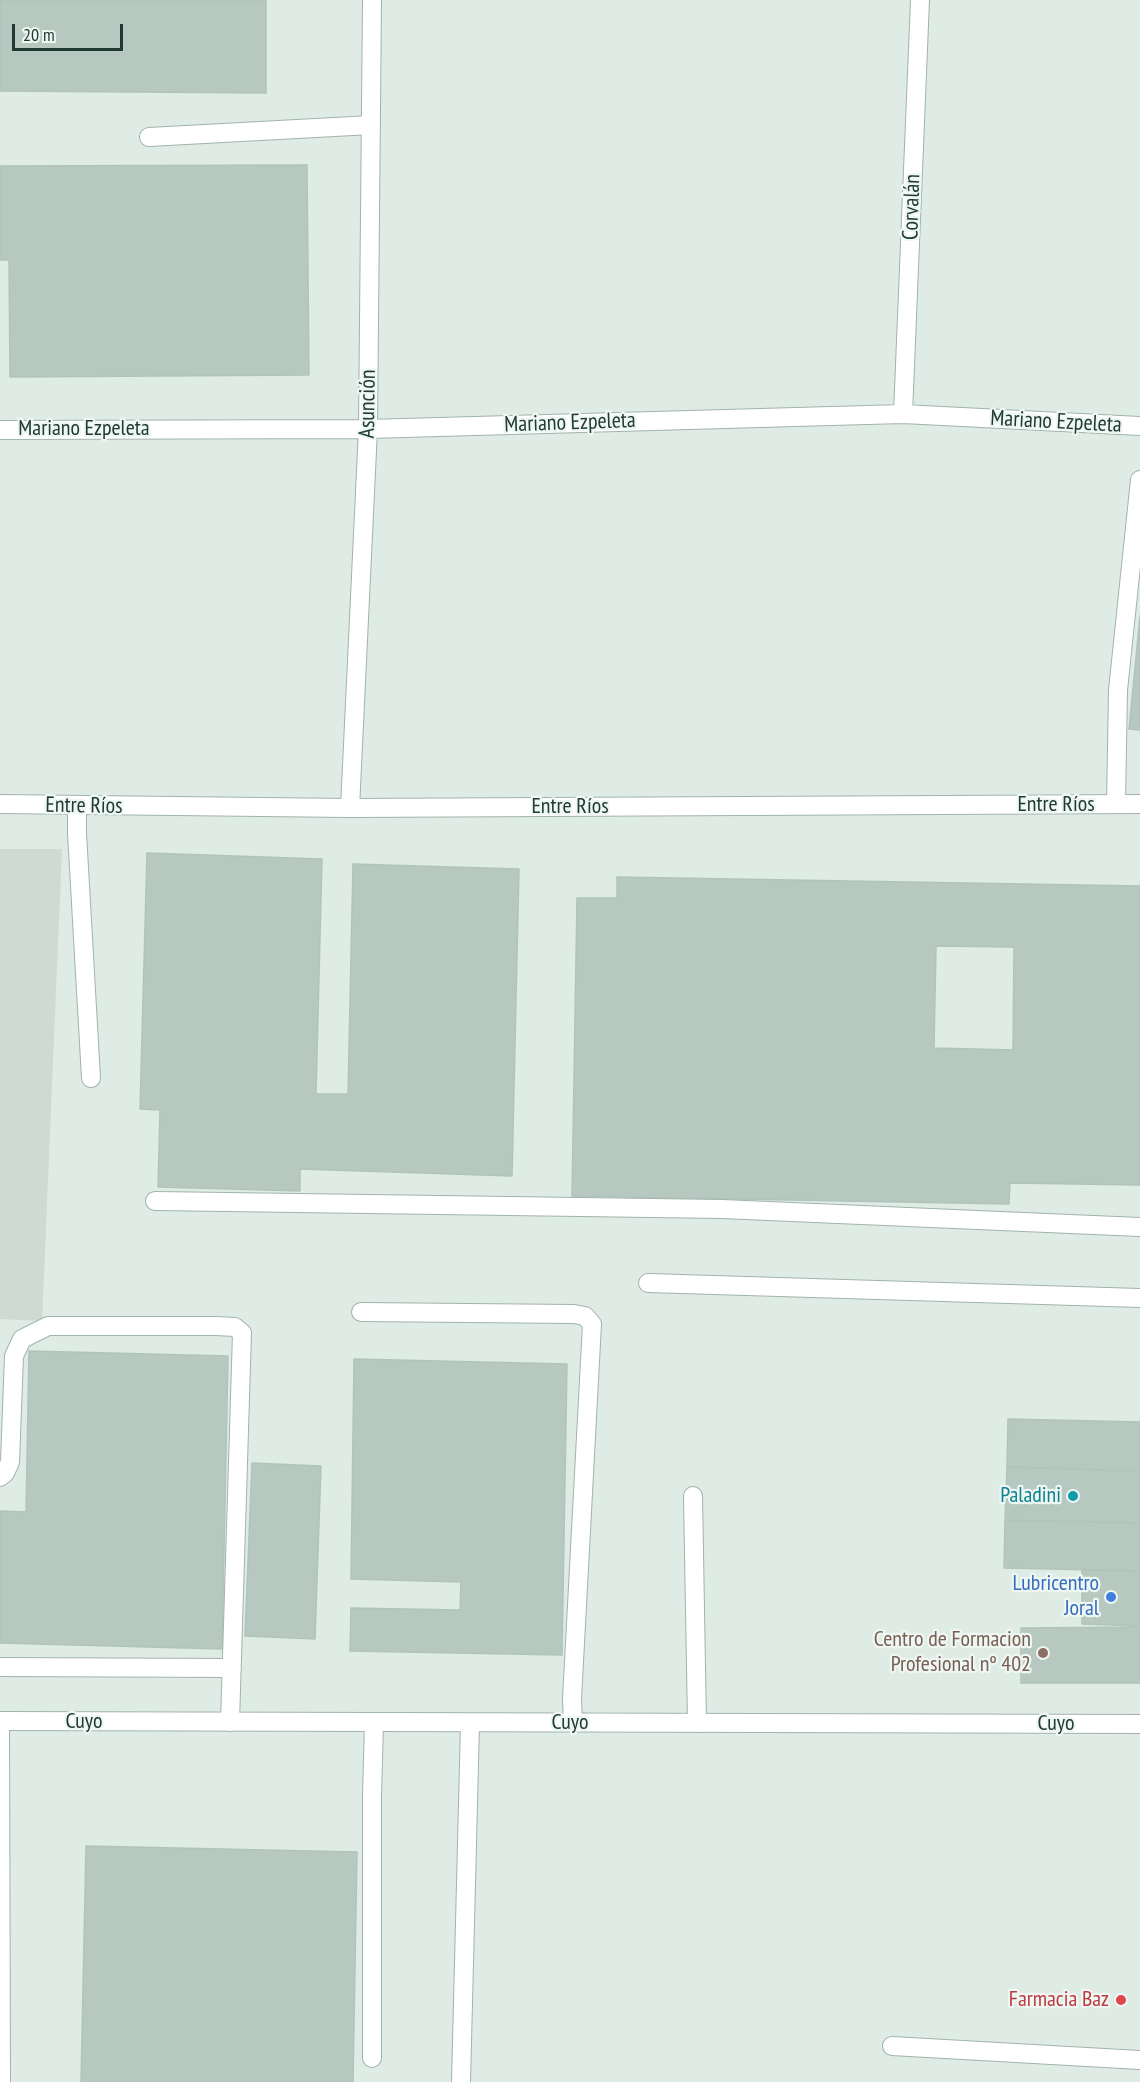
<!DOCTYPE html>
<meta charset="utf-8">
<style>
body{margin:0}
#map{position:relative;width:1140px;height:2082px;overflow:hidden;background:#dfebe5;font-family:"PT Sans Narrow",sans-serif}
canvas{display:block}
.scale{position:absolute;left:12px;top:24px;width:111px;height:27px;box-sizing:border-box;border:3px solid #203b32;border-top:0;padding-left:8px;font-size:18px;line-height:21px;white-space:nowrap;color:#203b32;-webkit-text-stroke:4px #eff7f3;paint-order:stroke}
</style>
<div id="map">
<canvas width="1140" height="2082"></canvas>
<div class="scale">20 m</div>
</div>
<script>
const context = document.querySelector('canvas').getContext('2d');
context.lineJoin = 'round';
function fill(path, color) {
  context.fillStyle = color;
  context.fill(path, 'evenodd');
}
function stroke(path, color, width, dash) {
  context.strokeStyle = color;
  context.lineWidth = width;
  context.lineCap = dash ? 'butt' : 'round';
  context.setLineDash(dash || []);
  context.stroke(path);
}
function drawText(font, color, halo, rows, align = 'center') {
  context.font = font + ' "PT Sans Narrow",sans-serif';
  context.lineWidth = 4.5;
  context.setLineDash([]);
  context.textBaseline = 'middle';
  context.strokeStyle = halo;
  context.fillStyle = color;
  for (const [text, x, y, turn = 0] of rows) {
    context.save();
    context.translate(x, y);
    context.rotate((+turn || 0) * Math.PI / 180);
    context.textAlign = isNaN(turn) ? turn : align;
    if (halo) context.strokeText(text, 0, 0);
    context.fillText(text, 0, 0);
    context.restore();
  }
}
fill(new Path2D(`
 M0,849H62L42,1321L0,1319Z`), '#cddbd3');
const building = new Path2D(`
 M0,0H266V93L0,91Z
 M307,165L309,375L10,377L9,260H0V166Z
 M1140,616V730L1129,729Z
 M147,853L322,859L316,1094H348L353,864L519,869L512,1176L300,1169V1191L158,1187L160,1110L140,1109Z
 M617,877L1140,886V1185L1010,1183L1009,1204L572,1196L577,898H617ZM936,946L1014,947L1013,1050L934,1048Z
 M29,1351L228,1356L222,1649L0,1643V1511L26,1512Z
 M354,1359L567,1364L562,1655L350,1651L351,1608L460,1610L461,1582L351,1579Z
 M1008,1419L1140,1422V1471L1007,1467Z
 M252,1463L321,1466L315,1639L245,1636Z
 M1007,1467L1140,1471V1523L1005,1520Z
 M1005,1520L1140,1523V1571L1004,1568Z
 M1082,1570L1140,1571V1626L1082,1624Z
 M1140,1627V1683H1021V1628Z
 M86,1846L357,1852L353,2082H81Z`);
fill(building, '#b7c8c0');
stroke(building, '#b1c4bb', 1.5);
const service = new Path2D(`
 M149,137L371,125
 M1116,804L1118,690L1140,480
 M77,806V833L91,1078
 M155,1201L722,1209L1140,1227
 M361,1312L574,1314L585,1316L592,1324L572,1699L573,1723
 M0,1477L5,1473L10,1462L14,1356L22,1339L48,1326H216L235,1327L242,1333L230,1722
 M693,1496L697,1723
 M0,1667L232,1668
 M0,1721L1,2082
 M892,2046L1140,2060
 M372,2058V1796L374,1723
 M461,2082L470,1724`);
const minor = new Path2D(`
 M903,414L920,0
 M0,430L368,429L903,414L1140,426
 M0,804L350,808L1140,804
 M350,808L368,429L372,0
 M648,1283L1140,1298
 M0,1721L1140,1724`);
stroke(service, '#a2b3ac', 20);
stroke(minor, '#a2b3ac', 20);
stroke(service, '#fff', 18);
stroke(minor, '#fff', 18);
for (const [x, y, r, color] of [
 [1073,1496,6,"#0f9aa8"],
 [1111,1597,6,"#3f7fe0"],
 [1043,1653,6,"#8d6e63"],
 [1121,2000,6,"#e0444e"]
]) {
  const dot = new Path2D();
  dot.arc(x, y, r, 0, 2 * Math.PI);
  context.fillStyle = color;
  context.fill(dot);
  stroke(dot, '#eff7f3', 2);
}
drawText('22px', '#203b32', '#eff7f3', [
 ["Corvalán",912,207,-88],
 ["Asunción",368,404,-89],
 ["Mariano Ezpeleta",1056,422,3],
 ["Mariano Ezpeleta",570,423,-2],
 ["Mariano Ezpeleta",84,429],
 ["Entre Ríos",1056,805],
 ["Entre Ríos",84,806,1],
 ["Entre Ríos",570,807],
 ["Cuyo",84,1722],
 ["Cuyo",570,1723],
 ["Cuyo",1056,1724]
]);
drawText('22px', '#0d838f', '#eff7f3', [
 ["Paladini",1061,1496]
], 'right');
drawText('22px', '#366cbe', '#eff7f3', [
 ["Lubricentro",1099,1584],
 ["Joral",1099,1609]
], 'right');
drawText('22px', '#785e54', '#eff7f3', [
 ["Centro de Formacion",1031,1640],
 ["Profesional nº 402",1031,1665]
], 'right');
drawText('22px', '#be3a42', '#eff7f3', [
 ["Farmacia Baz",1109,2000]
], 'right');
</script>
